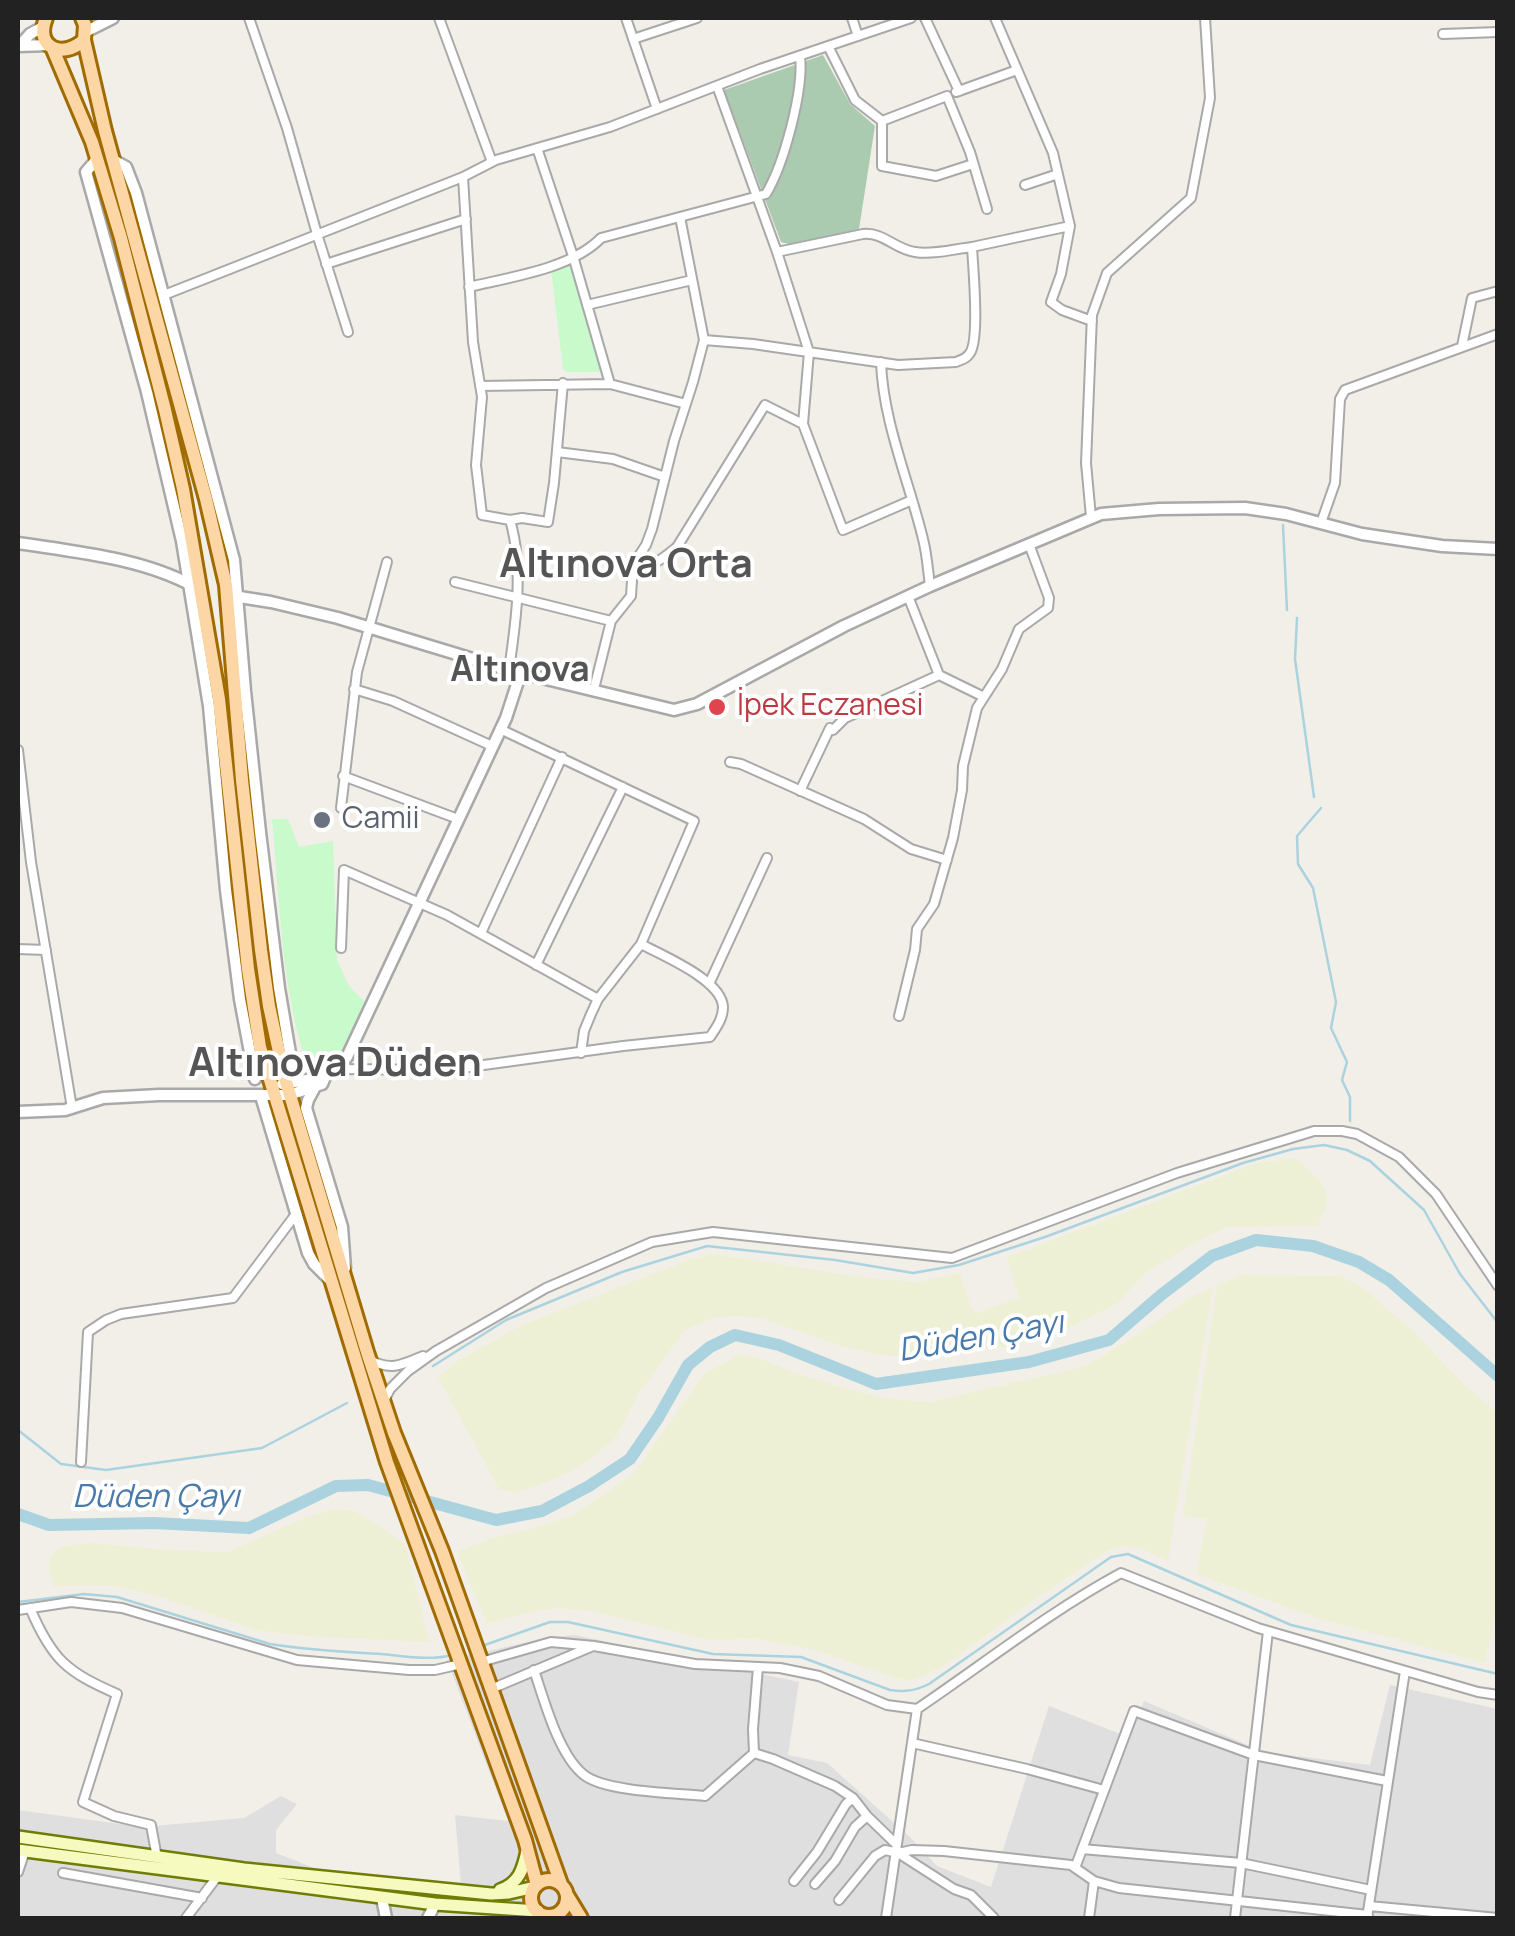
<!DOCTYPE html>
<meta charset="utf-8">
<style>
body{margin:0}
#map{position:relative;width:1515px;height:1936px;overflow:hidden;background:#f2efe9;font-family:Manrope,sans-serif}
canvas{display:block}
.frame{position:absolute;inset:0;border:20px solid #222;pointer-events:none}
</style>
<div id="map">
<canvas width="1515" height="1936"></canvas>
<div class="frame"></div>
</div>
<script>
const context = document.querySelector('canvas').getContext('2d');
context.lineJoin = 'round';
function fill(path, color) {
  context.fillStyle = color;
  context.fill(path, 'evenodd');
}
function stroke(path, color, width, dash) {
  context.strokeStyle = color;
  context.lineWidth = width;
  context.lineCap = dash ? 'butt' : 'round';
  context.setLineDash(dash || []);
  context.stroke(path);
}
function drawText(font, color, halo, rows, align = 'center') {
  context.font = font + ' Manrope,sans-serif';
  context.lineWidth = 8;
  context.setLineDash([]);
  context.textBaseline = 'middle';
  context.strokeStyle = halo;
  context.fillStyle = color;
  for (const [text, x, y, turn = 0] of rows) {
    context.save();
    context.translate(x, y);
    context.rotate((+turn || 0) * Math.PI / 180);
    context.textAlign = isNaN(turn) ? turn : align;
    if (halo) context.strokeText(text, 0, 0);
    context.fillText(text, 0, 0);
    context.restore();
  }
}
fill(new Path2D(`
 M575,1635L799,1682L788,1755L827,1763L911,1838L937,1866L991,1887L1049,1706L1128,1737L1144,1701L1264,1752L1370,1765L1390,1685L1497,1709V1918H1321L1286,1915L1285,1918H18V1810L142,1827L244,1818L281,1796L297,1804L276,1830V1853L330,1874L461,1884L455,1815L508,1821L447,1660L551,1637Z`), '#e0dfdf');
fill(new Path2D(`
 M1296,1158L1322,1183L1327,1194L1325,1210L1317,1226L1226,1227L1186,1248L1144,1274L1118,1303L1060,1332L1031,1342L954,1354L905,1357L874,1354L844,1347L764,1319L737,1316L712,1318L685,1330L639,1393L616,1437L592,1458L566,1474L533,1487L515,1492L499,1489L438,1377L456,1362L520,1326L691,1259L713,1254L868,1278L918,1282L960,1273L971,1308L976,1313L1019,1298L1007,1257L1257,1163Z
 M1240,1275L1340,1276L1363,1288L1411,1329L1462,1382L1497,1413L1498,1602L1485,1663L1320,1619L1196,1574L1207,1519L1183,1516L1217,1286Z
 M1213,1287L1168,1561L1142,1549L1124,1546L1108,1550L1048,1590L945,1665L923,1676L909,1681L895,1678L813,1649L755,1639L710,1640L589,1611L558,1608L536,1611L487,1624L457,1552L492,1538L527,1530L571,1516L600,1497L634,1473L704,1374L739,1355L759,1358L790,1371L844,1388L889,1399L930,1402L1086,1366L1140,1333L1189,1298Z
 M333,1509L354,1511L381,1527L406,1546L429,1642L319,1637L260,1631L154,1595L109,1585L53,1586L48,1564L56,1550L67,1545L92,1543L168,1550L227,1552L304,1518Z`), '#eef0d5');
fill(new Path2D(`
 M823,55L850,104L875,126L859,229L793,245L781,242L724,90Z`), '#aacbaf');
fill(new Path2D(`
 M567,261L571,263L601,370L599,372H566L563,368L551,270Z
 M272,819H288L299,847L333,841L337,960L349,986L366,1003L346,1055L317,1074H310C281,994 280,903 272,819Z`), '#c8facc');
stroke(new Path2D(`
 M1283,525L1287,610
 M1297,618L1295,659L1314,797
 M1321,808L1297,836L1298,864L1313,888L1336,1002L1331,1028L1347,1062L1342,1080L1350,1097V1121
 M433,1366L506,1320L622,1272L707,1246L835,1260L913,1273L959,1265L1045,1237L1243,1163L1293,1149L1324,1145L1347,1150L1370,1161L1424,1210L1460,1274L1498,1323
 M18,1430L61,1464L106,1470L262,1448L347,1403
 M18,1602L84,1594L117,1597L270,1644C307,1650 344,1652 381,1654C404,1656 430,1661 452,1655
 M479,1647L550,1622H568L713,1654L801,1657L890,1690C905,1692 915,1691 929,1684L1111,1557L1128,1554L1291,1625L1498,1674`), '#aad3df', 2.5);
stroke(new Path2D(`
 M18,1514L49,1525L154,1523L249,1528L336,1486L368,1485L496,1520L542,1511L589,1486L630,1459L658,1418L688,1365L710,1347L735,1335L779,1345L876,1384L1029,1362L1109,1340L1161,1295L1212,1256L1256,1240L1313,1246L1359,1262L1389,1280L1498,1376`), '#aad3df', 12);
const minor = new Path2D(`
 M249,18L287,128L317,234L348,332
 M439,18L492,162
 M626,18L657,109
 M852,18L858,36
 M925,18L959,91
 M995,18L1053,153L1070,226L1061,274L1051,302L1062,310L1092,321
 M1443,34L1498,32
 M633,39L697,18
 M828,46L855,100L882,121L947,96L970,152L987,209
 M956,92L1017,70
 M882,121V166L936,176L973,164
 M537,148L573,256L610,384
 M1025,185L1058,174
 M972,247L1070,226
 M777,252L809,352L803,424L843,530L912,500
 M326,264L466,219
 M469,287C510,277 571,269 601,238L766,194C784,164 804,90 800,56
 M164,295L463,177
 M587,305L692,280
 M704,340L753,344L898,365L956,362C963,359 966,359 970,353C980,339 973,267 972,247C954,249 933,255 915,252C894,249 884,232 863,234L777,252L717,86
 M1462,346L1472,298L1498,291
 M881,362C883,422 909,481 923,539C927,554 928,571 930,586
 M480,386L610,384L686,404
 M557,452L613,459L665,477
 M1091,517L1086,463L1092,315L1107,273L1191,198L1210,98L1205,18
 M510,520L522,518L548,522L554,483L563,383
 M1321,523L1335,483L1340,399L1345,390L1498,334
 M633,565C654,567 661,560 677,547L765,405L803,424
 M455,582L611,621
 M908,596L939,675L984,697
 M509,670C516,621 524,568 510,520L482,515L476,465L482,397L473,342L463,177L496,160L610,127L760,69L911,18
 M354,689L393,701L492,746
 M594,689L611,621L631,596L633,565L646,545L652,529L674,441L693,382L704,340L680,217
 M500,729L694,821L641,944L598,999L591,1014L584,1031L581,1053
 M833,730L845,718L939,675
 M18,750L31,862L72,1108
 M730,762L741,764L864,819L911,849L947,860
 M343,776L458,819
 M800,791L830,728
 M341,808L357,672L387,562
 M481,933L562,757
 M341,948L344,870L447,915L598,999
 M18,949L46,950
 M536,965L623,787
 M709,984L767,858
 M899,1016L915,950L917,929L934,904L953,838L962,790L963,766L977,708L1002,669L1019,629L1048,608L1049,598L1029,544
 M335,1069L447,1070L623,1046L710,1037C716,1028 723,1019 723,1007C722,980 663,956 641,944
 M370,1360C391,1371 402,1365 423,1356
 M384,1401L390,1389L408,1371L436,1351L546,1288L652,1242L713,1232L952,1258L1177,1173L1314,1131H1342L1357,1134L1399,1157L1436,1194L1498,1286
 M81,1462L88,1332L106,1320L121,1314L233,1298L296,1214
 M30,1608C52,1660 67,1672 117,1694L83,1802L114,1816L151,1825L157,1858
 M18,1610L71,1602L122,1608L297,1660L409,1670H435L461,1664
 M481,1662L551,1642L594,1646L695,1664L780,1668L819,1676L887,1705L917,1709C985,1663 1049,1612 1121,1573L1258,1628L1478,1692L1498,1695
 M758,1667L753,1729L754,1753L773,1759L835,1786L853,1798L867,1816L896,1844
 M534,1670C544,1700 559,1756 584,1775C606,1792 676,1793 705,1796L754,1753
 M491,1689L593,1646
 M912,1743L1027,1769L1104,1790
 M1082,1849L1241,1863L1371,1890
 M898,1853L912,1850L944,1851L1071,1865L1094,1881L1119,1888L1368,1915
 M1075,1868L1134,1711L1254,1755L1387,1781
 M18,1872L25,1851
 M63,1873L202,1898
 M794,1881L817,1852L846,1804L853,1798
 M815,1884L835,1861L855,1827L867,1816
 M839,1900L875,1856L885,1850L898,1853L954,1889L971,1895L994,1918
 M1369,1906L1498,1918
 M186,1918L217,1877
 M886,1918L917,1709
 M1089,1918L1094,1881
 M1235,1918L1268,1631
 M1367,1918L1405,1671`);
const tertiary = new Path2D(`
 M85,32L113,18
 M20,45L30,34L43,27
 M18,46L50,45
 M97,159L86,172L147,392L182,541L209,706L226,890L240,999L255,1079
 M113,160L126,167L136,193L234,560L245,691L260,832L279,988L292,1065
 M18,543C76,552 141,558 193,586
 M227,595L271,602L338,618L509,670L674,710L697,704L844,626L930,586L1101,514L1159,509L1245,508L1286,514L1362,534L1442,546L1498,549
 M282,1084L325,1077
 M315,1087L308,1100L306,1108L342,1227L345,1268
 M261,1096L308,1253L314,1264L329,1279
 M18,1112L65,1110L103,1098L159,1095H289L322,1084L325,1077L347,1057L506,718L521,672
 M382,1898L386,1918
 M428,1918L435,1904`);
const secondary = new Path2D(`
 M18,1837L244,1869L491,1894L509,1893L535,1887
 M18,1850L435,1904L538,1911
 M500,1890C519,1883 523,1870 527,1851`);
const primary = new Path2D(`
 M46,18C34,47 62,60 84,40L85,25L82,18
 M84,40L105,131L206,499L226,585L242,780L261,950L269,1006L284,1075L367,1352L394,1433L442,1551L561,1884
 M52,47L92,142L121,238L165,410L183,489L219,699L248,969L260,1047L387,1462L525,1840L537,1885
 M531 1898a18 18 0 1 1 36 0a18 18 0 1 1-36 0Z
 M567,1895L581,1918`);
stroke(minor, '#a9a9a9', 12);
stroke(tertiary, '#a9a9a9', 15);
stroke(secondary, '#707d05', 16);
stroke(primary, '#a06b00', 18);
stroke(minor, '#fff', 8);
stroke(tertiary, '#fff', 10);
stroke(secondary, '#f7fabf', 11);
stroke(primary, '#fcd6a4', 12);
for (const [x, y, r, color] of [
 [717,707,10,"#e0444e"],
 [322,820,10,"#6b7280"]
]) {
  const dot = new Path2D();
  dot.arc(x, y, r, 0, 2 * Math.PI);
  context.fillStyle = color;
  context.fill(dot);
  stroke(dot, '#fff', 4);
}
drawText('30px', '#be3a42', '#fff', [
 ["İpek Eczanesi",737,707]
], 'left');
drawText('30px', '#5b616d', '#fff', [
 ["Camii",342,820]
], 'left');
drawText('italic 32px', '#4a7aab', '#fff', [
 ["Düden Çayı",981,1338,-10],
 ["Düden Çayı",156,1498]
]);
drawText('bold 35px', '#555', '#fff', [
 ["Altınova",520,671]
]);
drawText('bold 40px', '#555', '#fff', [
 ["Altınova Orta",626,566],
 ["Altınova Düden",335,1065]
]);
</script>
